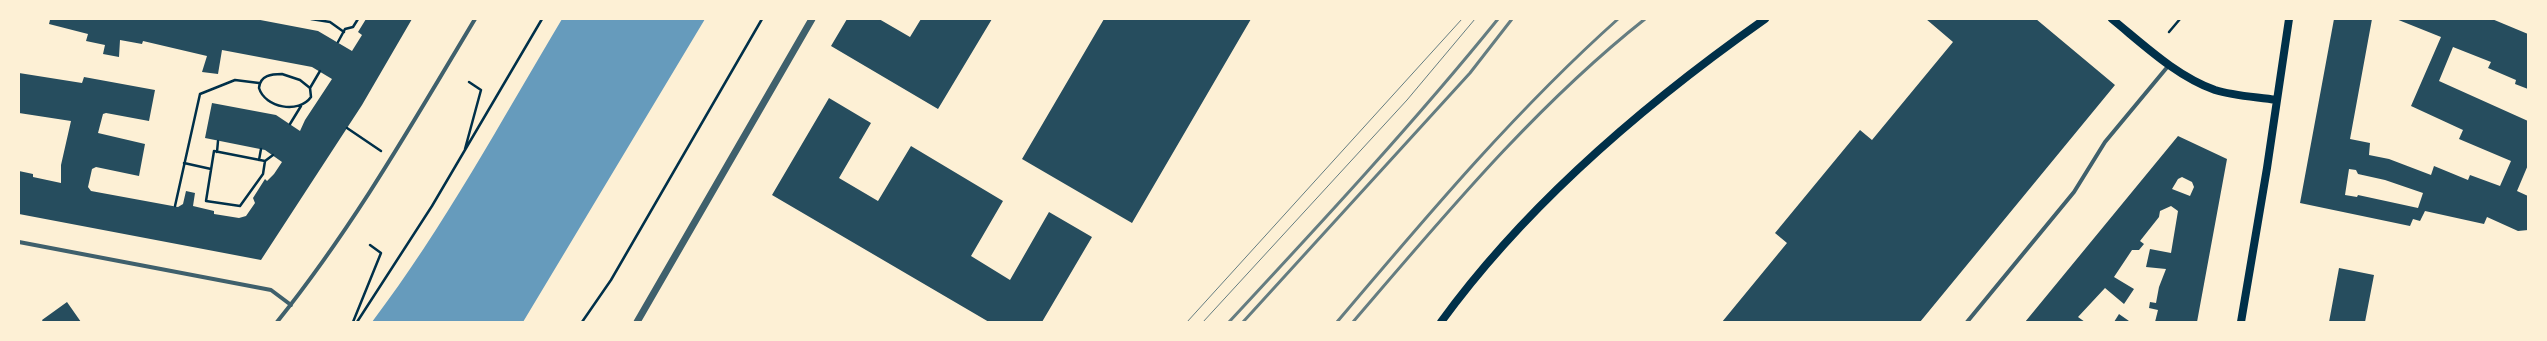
<!DOCTYPE html>
<style>
body{margin:0}
#map{position:relative;width:2547px;height:341px;overflow:hidden;background:#fdf0d5;font-family:Montserrat,sans-serif}
canvas{display:block}
.frame{position:absolute;inset:0;border:20px solid #fdf0d5;pointer-events:none}
</style>
<div id="map">
<canvas width="2547" height="341"></canvas>
<div class="frame"></div>
</div>
<script>
const context = document.querySelector('canvas').getContext('2d');
context.lineJoin = 'round';
function fill(path, color) {
  context.fillStyle = color;
  context.fill(path, 'evenodd');
}
function stroke(path, color, width, dash) {
  context.strokeStyle = color;
  context.lineWidth = width;
  context.lineCap = dash ? 'butt' : 'round';
  context.setLineDash(dash || []);
  context.stroke(path);
}
fill(new Path2D(`
 M562,19H705L523,322H372C444,227 501,121 562,19Z`), '#669bbc');
fill(new Path2D(`
 M46,19H255L318,31L352,51L362,35L358,32L366,19H412L362,105L261,260L19,214V171L33,174V177L61,183V165L71,121L19,113V73L82,83L84,77L155,90L149,121L106,113L103,114L98,133L145,144L139,176L96,167L92,169L88,187L91,191L178,207L183,204L186,191L195,193L193,206L214,211V214L239,218L246,216L255,203L253,198L265,179L267,181L274,174L282,162L265,150L205,138L212,103L276,115L300,131L305,120L332,79L312,67L222,50L218,74L202,72L207,56L143,41L142,44L120,40L119,57L103,54L105,45L86,41L88,34L49,24L50,20Z
 M847,19H879L910,37L921,19H992L938,109L831,46Z
 M1104,19H1251L1132,223L1022,159Z
 M1926,19H2036L2115,85L1920,322H1722L1787,243L1775,233L1860,130L1872,140L1953,42Z
 M2334,19H2372L2350,139L2370,143L2369,155L2389,159L2431,175L2434,166L2468,180L2470,175L2500,186L2511,161L2459,139L2463,130L2411,106L2441,37L2396,19H2492L2528,34V89L2515,84L2516,80L2488,68L2491,62L2453,47L2439,81L2528,121V165L2517,191L2528,196V230L2518,231L2487,217L2484,224L2425,211L2420,221L2413,219L2410,226L2300,203ZM2349,169L2356,170L2358,174L2385,180L2423,193L2418,208L2358,195L2357,197L2345,195Z
 M829,98L871,123L839,178L878,201L911,146L1003,201L971,256L1010,280L1049,212L1092,237L1042,322H989L772,195Z
 M2178,136L2227,159L2197,322H2155L2158,310L2149,308L2150,302L2156,303L2159,287L2166,269L2146,267L2150,249L2171,253L2178,211L2171,206L2160,211L2159,217L2140,241L2144,244L2139,250H2132L2114,277L2134,289L2124,304L2105,288L2078,317L2085,322H2025ZM2182,177L2192,182L2194,187L2190,196L2172,189L2178,179Z
 M2339,268L2374,275L2365,322H2329Z
 M67,302L81,322H43L42,320Z
 M2119,314L2129,321V322H2114Z`), '#264d5e');
stroke(new Path2D(`
 M311,19L330,22L344,32
 M2169,32L2180,19
 M338,42L345,29L353,27L358,19
 M282,74L300,80L310,88L311,97C299,114 265,108 259,88C260,75 272,74 282,74Z
 M310,88L320,71
 M290,124L301,106
 M347,128L381,151
 M465,149L481,90L469,82
 M214,151L265,161L263,174L240,206L206,201Z
 M217,152L218,141
 M259,160L261,149
 M265,161L273,155
 M184,163L211,169
 M175,206L200,94L235,80L259,83
 M353,322L381,253L370,245
 M357,322L432,206L542,19
 M582,322L611,280L762,19`), '#003049', 2.5);
stroke(new Path2D(`
 M19,242L271,290L291,305
 M277,322C354,226 412,124 475,19
 M1967,322L2074,192L2105,142L2169,65`), '#3f606c', 4);
stroke(new Path2D(`
 M637,322L812,19`), '#3f606c', 7);
stroke(new Path2D(`
 M2112,19C2144,45 2176,76 2215,90C2234,96 2257,97 2276,100
 M1441,322C1526,205 1647,102 1765,19
 M2241,322L2267,168L2289,19`), '#003049', 8);
stroke(new Path2D(`
 M1187,322L1462,19
 M1203,322L1407,100L1475,19`), '#657d81', 1);
stroke(new Path2D(`
 M1229,322C1321,223 1413,124 1498,19
 M1243,322L1470,73L1512,19
 M1337,322C1426,217 1515,111 1618,19
 M1353,322C1444,216 1535,106 1645,19`), '#657d81', 3);
</script>
